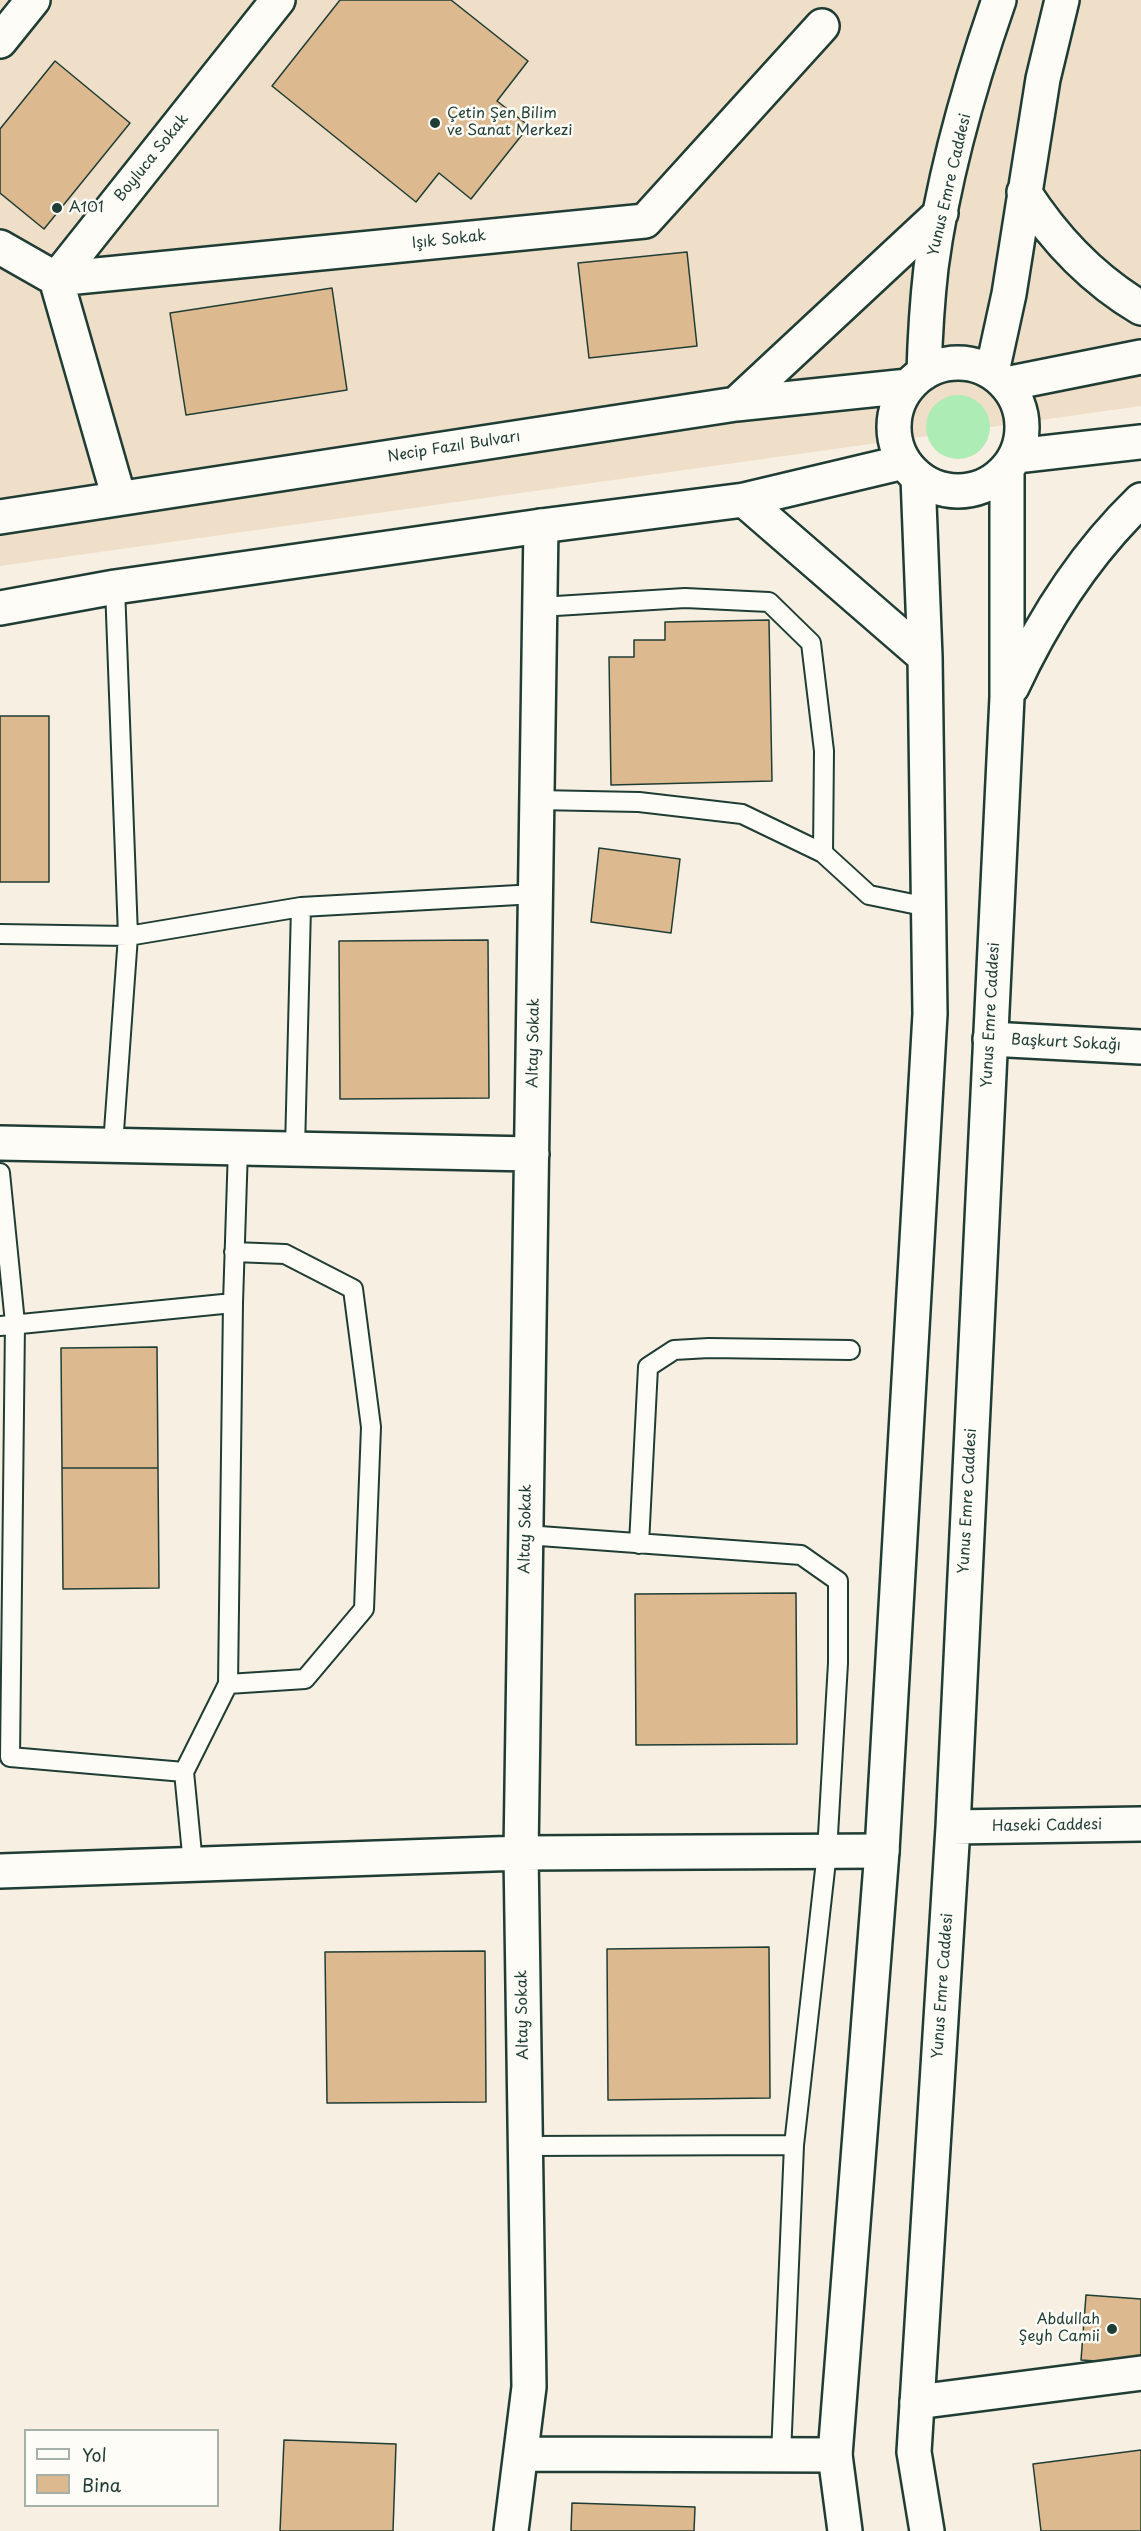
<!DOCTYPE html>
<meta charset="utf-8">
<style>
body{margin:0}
#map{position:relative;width:1141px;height:2531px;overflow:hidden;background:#f7efe2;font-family:"Playpen Sans",sans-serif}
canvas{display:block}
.legend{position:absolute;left:24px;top:2429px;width:195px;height:78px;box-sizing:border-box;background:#fdfcf7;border:2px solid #a4b0a9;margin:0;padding:8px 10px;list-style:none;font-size:18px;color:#1f3d34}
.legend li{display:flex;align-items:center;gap:12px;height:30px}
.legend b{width:30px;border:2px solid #a4b0a9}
</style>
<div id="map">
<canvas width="1141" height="2531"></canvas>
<ul class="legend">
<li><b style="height:8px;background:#fdfcf7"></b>Yol</li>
<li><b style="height:16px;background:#ddb98f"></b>Bina</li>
</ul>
</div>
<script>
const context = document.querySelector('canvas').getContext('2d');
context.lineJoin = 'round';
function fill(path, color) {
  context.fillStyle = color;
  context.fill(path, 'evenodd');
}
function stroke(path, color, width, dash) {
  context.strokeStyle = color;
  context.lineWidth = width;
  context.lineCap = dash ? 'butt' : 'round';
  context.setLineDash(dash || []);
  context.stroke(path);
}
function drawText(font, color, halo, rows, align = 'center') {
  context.font = font + ' "Playpen Sans",sans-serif';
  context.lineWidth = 5;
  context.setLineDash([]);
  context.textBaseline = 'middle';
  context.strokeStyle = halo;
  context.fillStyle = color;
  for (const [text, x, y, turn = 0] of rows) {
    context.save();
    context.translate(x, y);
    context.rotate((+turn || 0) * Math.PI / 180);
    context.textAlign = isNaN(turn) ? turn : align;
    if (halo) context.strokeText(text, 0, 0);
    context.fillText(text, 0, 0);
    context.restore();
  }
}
fill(new Path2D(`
 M0,0H1141V406L0,566Z`), '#efdfc9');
fill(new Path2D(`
 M926 427a32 32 0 1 1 64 0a32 32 0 1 1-64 0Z`), '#adecb4');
const building = new Path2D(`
 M340,0H451L528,61L497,101L529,126L471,199L439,173L416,202L272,86Z
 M55,61L130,123L44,229L0,193V129Z
 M687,252L697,346L589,358L578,263Z
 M332,288L347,390L186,415L170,313Z
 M769,620L772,781L611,785L609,657H634V640H665V622Z
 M0,716H49V882H0Z
 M599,848L680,859L671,933L591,922Z
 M488,940L489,1098L340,1099L339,941Z
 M157,1347L158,1468H62L61,1348Z
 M62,1468H158L159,1588L63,1589Z
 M796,1593L797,1744L636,1745L635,1594Z
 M769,1947L770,2098L608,2100L607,1949Z
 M485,1951L486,2102L327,2103L325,1952Z
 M1086,2295L1141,2299V2364L1081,2360Z
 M284,2440L396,2444L393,2531H280Z
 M1141,2450V2531H1041L1033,2464Z
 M572,2503L695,2507L694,2531H571Z`);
fill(building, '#ddb98f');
stroke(building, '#1f3d34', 1.5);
const service = new Path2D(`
 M540,607L685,598L769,602L811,643L824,751L823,853
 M537,800L639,802L742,814L823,853L869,895L928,907
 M0,934L128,936L301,907L536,894
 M113,1145L128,936L115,587
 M295,1149L301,907
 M0,1173L15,1323L10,1757L184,1772
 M0,1326L233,1303
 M526,1535L801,1555L838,1581V1663L827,1852L794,2145L781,2455
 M639,1544L648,1367L674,1350L709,1348L850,1350
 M228,1684L305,1679L364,1609L371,1427L353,1289L285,1254L234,1252
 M193,1864L184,1772L228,1684L233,1303L238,1148
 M525,2146L794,2145`);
const minor = new Path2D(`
 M0,41L33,0
 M0,247L56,279L645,221L822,26
 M119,498L56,279L278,0
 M990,1039L1141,1047
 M0,1143L532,1154
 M0,1871L521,1853L882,1851
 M917,2402L1141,2373
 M521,2454L835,2455
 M511,2531L529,2387L521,1853L541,526`);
const tertiary = new Path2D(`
 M1024,192C1055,240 1092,279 1141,308
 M894 427a64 64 0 1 1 128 0a64 64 0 1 1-128 0Z
 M992,372L1009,294L1043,79L1062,0
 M924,373C925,338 927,303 931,268C943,177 969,86 999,0
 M1006,384L1141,357
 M736,404L941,213
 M1016,456L1141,442
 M744,500L925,657
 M0,517L736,404L908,386
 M0,608L115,587L541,526L744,500L904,462
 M1012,687C1044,618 1086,553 1141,500
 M953,1827L1141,1824
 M845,2531L835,2455L882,1851L930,1014L925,657L918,477
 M927,2531L914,2452L953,1827L1007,697V468`);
stroke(service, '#1f3d34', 22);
stroke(minor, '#1f3d34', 38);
stroke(tertiary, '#1f3d34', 38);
stroke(service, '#fdfcf7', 18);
stroke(minor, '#fdfcf7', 33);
stroke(tertiary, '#fdfcf7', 33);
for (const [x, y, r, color] of [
 [435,123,6,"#1f3d34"],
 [57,208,6,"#1f3d34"],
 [1112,2329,6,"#1f3d34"]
]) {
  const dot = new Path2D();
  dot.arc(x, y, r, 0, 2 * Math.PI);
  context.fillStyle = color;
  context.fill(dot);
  stroke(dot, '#fdfcf7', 2);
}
drawText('15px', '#1f3d34', '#fdfcf7', [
 ["Çetin Şen Bilim",447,114],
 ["ve Sanat Merkezi",447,131],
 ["A101",69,208],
 ["Abdullah",1100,2320,"right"],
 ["Şeyh Camii",1100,2337,"right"]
], 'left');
drawText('15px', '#1f3d34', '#fdfcf7', [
 ["Boyluca Sokak",152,158,-51],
 ["Yunus Emre Caddesi",950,185,-77],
 ["Işık Sokak",449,240,-6],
 ["Necip Fazıl Bulvarı",454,447,-9],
 ["Yunus Emre Caddesi",991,1015,-87],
 ["Altay Sokak",534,1043,-89],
 ["Başkurt Sokağı",1066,1043,3],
 ["Yunus Emre Caddesi",968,1501,-87],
 ["Altay Sokak",526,1529,-89],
 ["Haseki Caddesi",1047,1826,-1],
 ["Yunus Emre Caddesi",943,1986,-86],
 ["Altay Sokak",523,2015,-91]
]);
</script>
